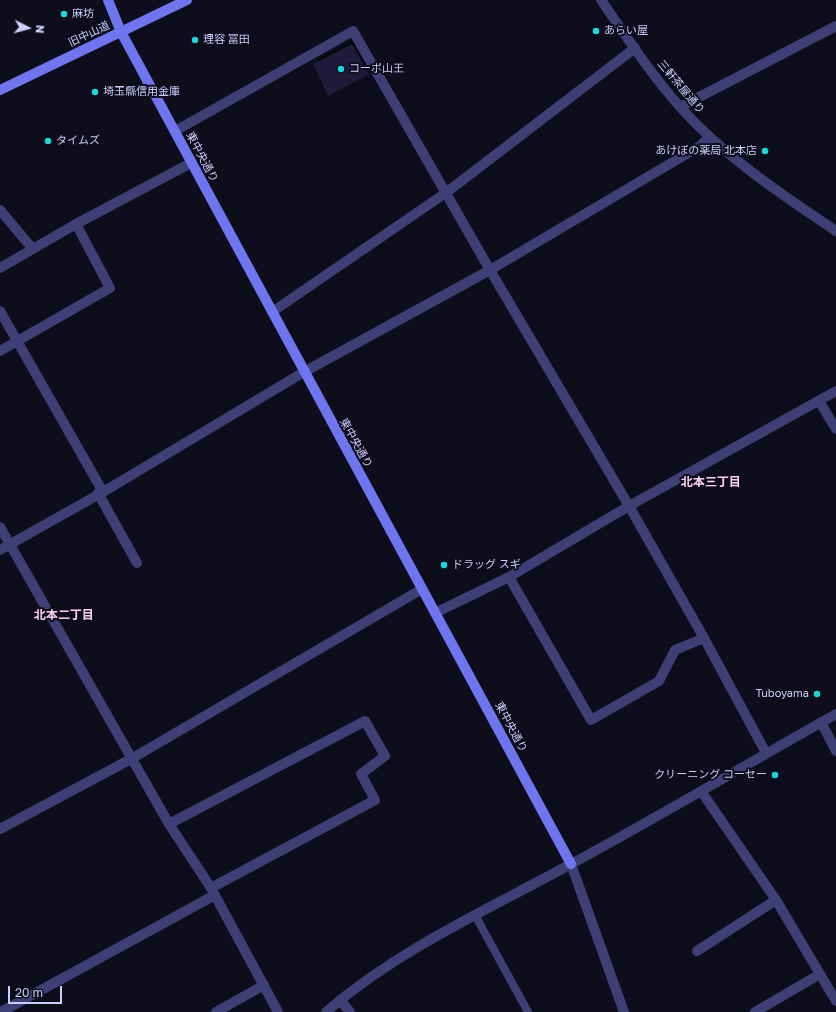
<!DOCTYPE html>
<meta charset="utf-8">
<style>
body{margin:0}
#map{position:relative;width:836px;height:1012px;overflow:hidden;background:#0e0d1b;font-family:"Golos Text",sans-serif}
canvas{display:block}
.north{position:absolute;left:8px;top:8px;width:40px;height:40px;-webkit-text-stroke:3px #0e0d1b;paint-order:stroke;rotate:96deg;font-size:11px;font-weight:700;line-height:16px;text-align:center;color:#ceccfa}
.north::after{content:'';display:block;margin:auto;width:14px;height:18px;background:#ceccfa;clip-path:polygon(50% 0,100% 100%,50% 72%,0 100%)}
.scale{position:absolute;left:8px;top:986px;width:54px;height:18px;box-sizing:border-box;border:2px solid #ceccfa;border-top:0;padding-left:5px;font-size:12px;line-height:14px;white-space:nowrap;color:#ceccfa;-webkit-text-stroke:3px #0e0d1b;paint-order:stroke}
</style>
<div id="map">
<canvas width="836" height="1012"></canvas>
<div class="north">N</div>
<div class="scale">20 m</div>
</div>
<script>
const context = document.querySelector('canvas').getContext('2d');
context.lineJoin = 'round';
function fill(path, color) {
  context.fillStyle = color;
  context.fill(path, 'evenodd');
}
function stroke(path, color, width, dash) {
  context.strokeStyle = color;
  context.lineWidth = width;
  context.lineCap = dash ? 'butt' : 'round';
  context.setLineDash(dash || []);
  context.stroke(path);
}
function drawText(font, color, halo, rows, align = 'center') {
  context.font = font + ' "Golos Text","Noto Sans JP",sans-serif';
  context.lineWidth = 4;
  context.setLineDash([]);
  context.textBaseline = 'middle';
  context.strokeStyle = halo;
  context.fillStyle = color;
  for (const [text, x, y, turn = 0] of rows) {
    context.save();
    context.translate(x, y);
    context.rotate((+turn || 0) * Math.PI / 180);
    context.textAlign = isNaN(turn) ? turn : align;
    if (halo) context.strokeText(text, 0, 0);
    context.fillText(text, 0, 0);
    context.restore();
  }
}
fill(new Path2D(`
 M360,38L375,66L368,73L314,65L321,57Z`), '#0007');
fill(new Path2D(`
 M352,44L369,74L328,96L313,64Z`), '#1f1b3a');
stroke(new Path2D(`
 M475,915L528,1012`), '#3d3f75', 8);
stroke(new Path2D(`
 M601,0C626,36 651,74 680,107C725,157 781,194 836,231
 M680,107L836,26
 M175,131L353,31L490,270L629,506L704,638L766,753
 M0,210L32,248
 M0,268L76,224L191,163
 M0,311L103,492
 M272,312L447,192L635,48
 M0,351L110,288L76,224
 M819,401L836,429
 M98,493L137,563
 M0,527L169,824L211,888L278,1012
 M0,550L103,492L304,372L490,270L700,146L709,137
 M509,577L591,720L659,681L675,650L704,638
 M435,613L509,577L629,506L836,391
 M821,722L836,751
 M701,791L776,900L836,1001
 M169,824L365,721L385,756L361,774L375,800L211,888
 M0,829L131,759L422,589
 M571,864L624,1012
 M697,951L776,900
 M340,1000L350,1012
 M1,1012L215,895
 M216,1012L264,985
 M326,1012C399,949 487,910 571,864C660,816 747,764 836,714
 M755,1012L820,974`), '#3d3f75', 10);
stroke(new Path2D(`
 M108,0L121,32L571,864
 M0,90L187,0`), '#6e75ef', 10);
for (const [x, y, r, color] of [
 [64,14,4,"#17d8db"],
 [596,31,4,"#17d8db"],
 [195,40,4,"#17d8db"],
 [341,69,4,"#17d8db"],
 [95,92,4,"#17d8db"],
 [48,141,4,"#17d8db"],
 [765,151,4,"#17d8db"],
 [444,565,4,"#17d8db"],
 [817,694,4,"#17d8db"],
 [775,775,4,"#17d8db"]
]) {
  const dot = new Path2D();
  dot.arc(x, y, r, 0, 2 * Math.PI);
  context.fillStyle = color;
  context.fill(dot);
  stroke(dot, '#0e0d1b', 1.5);
}
drawText('11px', '#ceccfa', '#0e0d1b', [
 ["麻坊",72,14],
 ["あらい屋",604,31],
 ["理容 冨田",203,40],
 ["コーポ山王",349,69],
 ["埼玉縣信用金庫",103,92],
 ["タイムズ",56,141],
 ["あけぼの薬局 北本店",757,151,"right"],
 ["ドラッグ スギ",452,565],
 ["Tuboyama",809,694,"right"],
 ["クリーニング コーセー",767,775,"right"]
], 'left');
drawText('11px', '#ceccfa', '#0e0d1b', [
 ["旧中山道",89,34,-25],
 ["三軒茶屋通り",681,87,50],
 ["東中央通り",202,157,62],
 ["東中央通り",356,443,61],
 ["東中央通り",511,727,62]
]);
drawText('bold 12px', '#faceee', '#0e0d1b', [
 ["北本三丁目",711,482],
 ["北本二丁目",64,615]
]);
</script>
